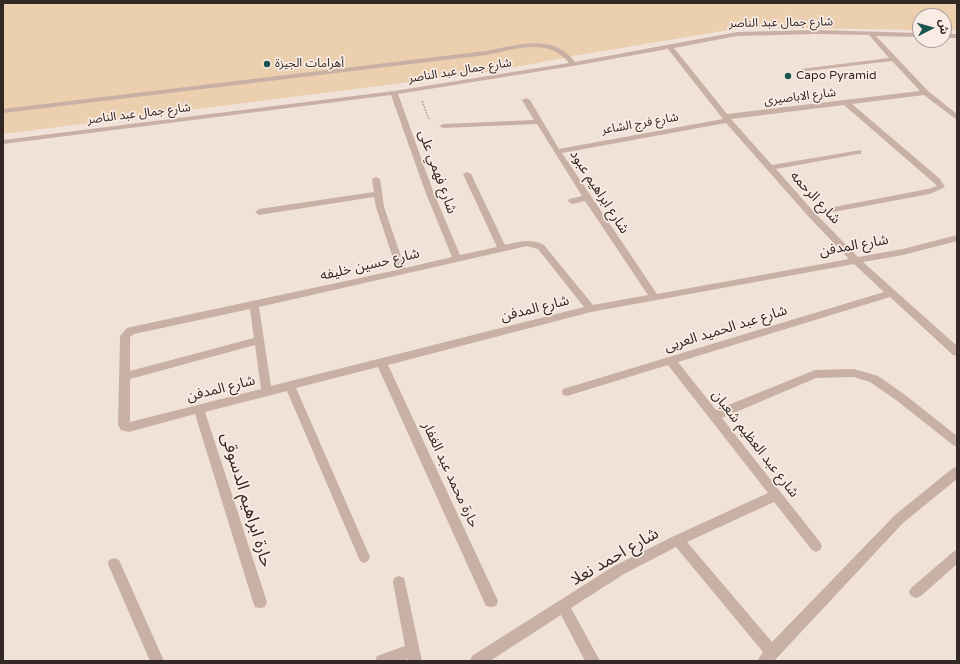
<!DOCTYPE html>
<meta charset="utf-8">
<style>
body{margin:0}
#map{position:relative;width:960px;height:664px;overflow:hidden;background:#f0e2d8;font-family:"Varela Round","Noto Sans Arabic",sans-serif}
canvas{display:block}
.frame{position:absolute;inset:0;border:4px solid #342826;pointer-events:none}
.north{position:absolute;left:912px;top:8px;width:40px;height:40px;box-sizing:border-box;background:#f8ece4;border:1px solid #aa9e98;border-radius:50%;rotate:84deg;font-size:11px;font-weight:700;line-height:16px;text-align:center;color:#342826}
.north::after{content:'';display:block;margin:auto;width:14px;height:18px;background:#1c5450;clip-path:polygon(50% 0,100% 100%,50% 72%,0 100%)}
</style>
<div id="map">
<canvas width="960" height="664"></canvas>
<div class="frame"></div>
<div class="north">ش</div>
</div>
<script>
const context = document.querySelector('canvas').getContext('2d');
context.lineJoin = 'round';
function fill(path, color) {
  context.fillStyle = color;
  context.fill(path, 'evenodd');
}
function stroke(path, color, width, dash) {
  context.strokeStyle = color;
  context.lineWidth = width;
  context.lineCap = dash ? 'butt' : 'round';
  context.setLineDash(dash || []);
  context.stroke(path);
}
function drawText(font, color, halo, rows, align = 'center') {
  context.font = font + ' "Varela Round","Noto Sans Arabic",sans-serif';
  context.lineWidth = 3.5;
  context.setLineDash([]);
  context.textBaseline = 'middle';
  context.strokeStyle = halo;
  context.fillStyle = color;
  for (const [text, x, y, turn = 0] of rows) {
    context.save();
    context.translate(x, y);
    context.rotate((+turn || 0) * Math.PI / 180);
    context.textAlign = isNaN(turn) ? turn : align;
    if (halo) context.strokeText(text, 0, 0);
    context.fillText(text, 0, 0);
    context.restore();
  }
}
fill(new Path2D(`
 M3,3H957V30H944V16H920V30L747,27L568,57L495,71L3,134Z`), '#eccfae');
stroke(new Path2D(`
 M422,101L429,119`), '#b49a8f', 1.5, [1.5, 1.5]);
fill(new Path2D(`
 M816,30L920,33V37L876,36L928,91L957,114V120L924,95L852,104L940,179L945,187L930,194L817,215L858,257L903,249L957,235V241L903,255L863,262L957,346V356L953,355L890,297L678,362L716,410L815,370L854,369L878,376L904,394L957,436V447L953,445L896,400L870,382L854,377L816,378L722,418L820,542L822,546L820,550L816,552L812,550L774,502L687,542L772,642L895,515L953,468L957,467V479L903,523L774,661H757L763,652L676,547L624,574L571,608L600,661H585L561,615L490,661H470L472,656L614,566L674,536L768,493L668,365L567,396L563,395L562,392L563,389L884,292L854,264L591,312L388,365L498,601L496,606L491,607L486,606L378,367L296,388L370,557L368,561L364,563L360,561L287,391L205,412L267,602L265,607L260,608L255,607L253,602L195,414L129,432L121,430L118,425L120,336L127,328L131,327L397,270L376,207L374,197L259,215L255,212L259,209L374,192L372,179L376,177L380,179L384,207L405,268L452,257L425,191L391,95L3,144V140L394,91L569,63C548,36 513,50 486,55L3,113V109L486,51C516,46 553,32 575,62L737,32ZM816,34L869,35L889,58L801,69L798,71L799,72L892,61L920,91L727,114L674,48L737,36ZM668,49L723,119L559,149L530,100L526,98L522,100L534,120L443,124L439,126L443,128L537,124L582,196L569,199L568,201L572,204L585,201L648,295L593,305L544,245C530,238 519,242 505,245L471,174L467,172L463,174L497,247L460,255L433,191L398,94L573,66ZM844,105L934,183L937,186L928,189L813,211L776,169L858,154H861V150L772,165L731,119ZM726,123L808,216L849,259L657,294L562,153ZM527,246L538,249L584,307L271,386L259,307ZM250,309L254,338L130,371V337L134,334ZM255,345L261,389L130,422V379Z
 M944,34H957V38H944Z
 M957,550V564L921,596L916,598L911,596L909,592L911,588L953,552Z
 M114,558L119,560L164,661H150L108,564L109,560Z
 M399,576L404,578L405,582L422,661H408V659L401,661H375L377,656L405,646L393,582L394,578Z`), '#c8b0a4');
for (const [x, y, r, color] of [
 [267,64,4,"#1c5450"],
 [788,76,4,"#1c5450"]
]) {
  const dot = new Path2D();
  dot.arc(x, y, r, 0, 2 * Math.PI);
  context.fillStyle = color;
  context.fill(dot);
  stroke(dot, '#f8ece4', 1.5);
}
drawText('12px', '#342826', '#f8ece4', [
 ["شارع جمال عبد الناصر",781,23,-1],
 ["شارع جمال عبد الناصر",460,71,-9],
 ["شارع الاباصيرى",800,97,-7],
 ["شارع جمال عبد الناصر",139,114,-7],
 ["شارع فرج الشاعر",640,124,-10]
]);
drawText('12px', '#342826', '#f8ece4', [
 ["أهرامات الجيزة",275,64],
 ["Capo Pyramid",796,76]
], 'left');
drawText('14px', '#342826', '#f8ece4', [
 ["شارع فهمي على",437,172,70],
 ["شارع ابراهيم عبود",599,192,57],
 ["شارع الرحمه",815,198,47],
 ["شارع المدفن",854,246,-10],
 ["شارع حسين خليفه",370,265,-13],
 ["شارع المدفن",535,309,-14],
 ["شارع عبد الحميد العربى",726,329,-17],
 ["شارع المدفن",221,389,-14],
 ["شارع عبد العظيم شعبان",755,444,52],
 ["حارة محمد عبد الغفار",450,475,65]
]);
drawText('17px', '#342826', '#f8ece4', [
 ["حارة ابراهيم الدسوقى",246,500,73],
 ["شارع احمد نعلا",615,557,-30]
]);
</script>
